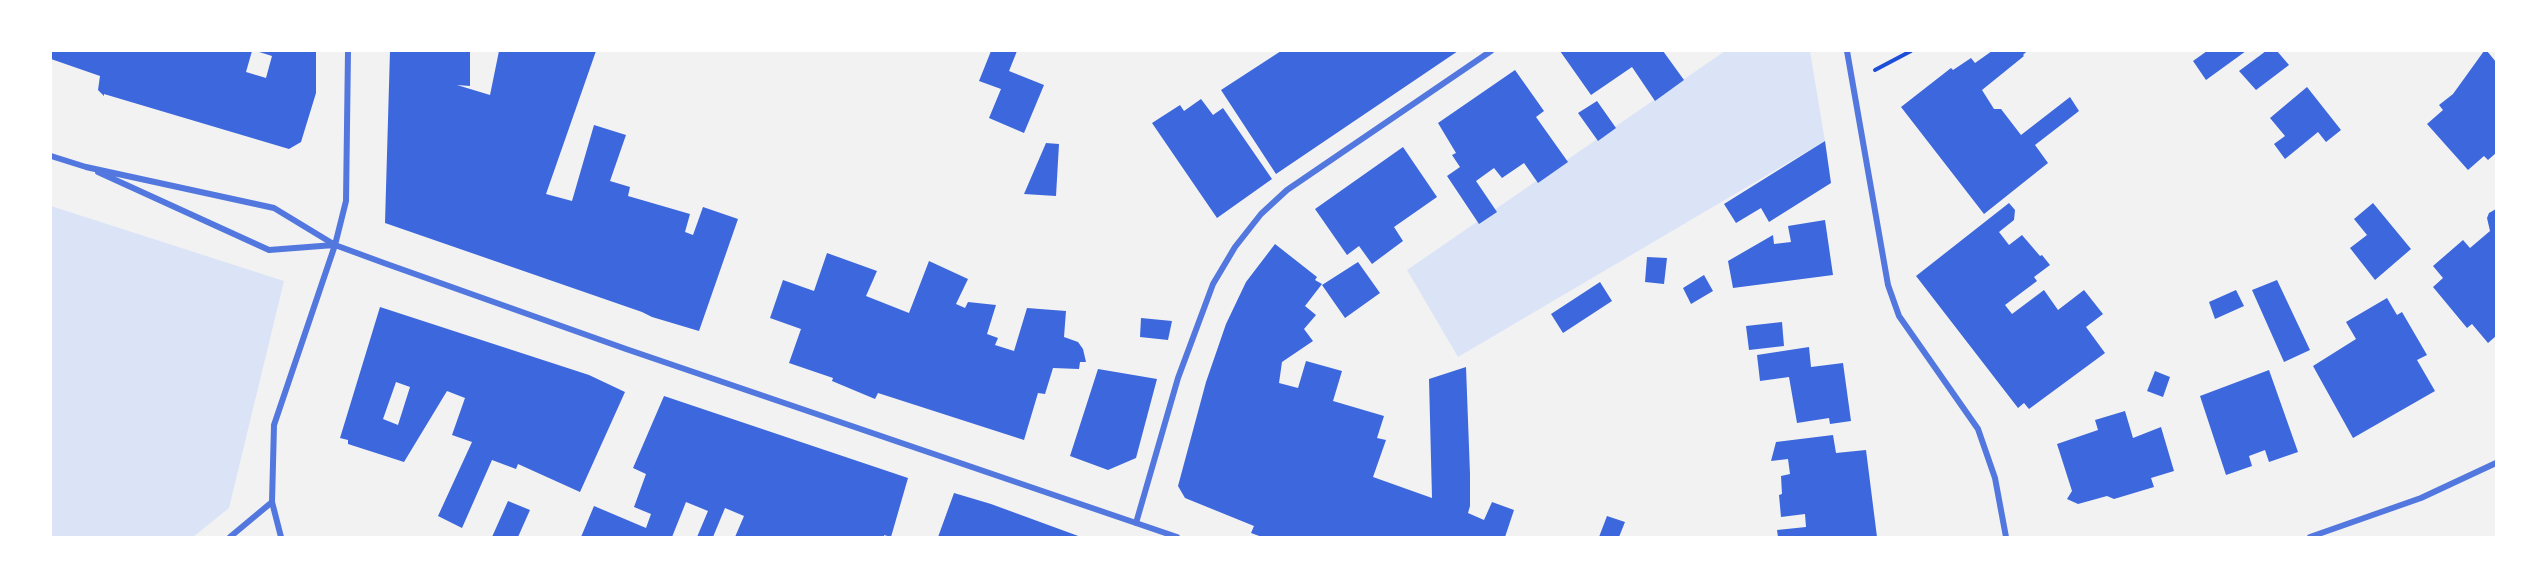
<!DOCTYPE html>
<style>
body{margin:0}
#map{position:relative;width:2547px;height:588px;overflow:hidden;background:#f2f2f2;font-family:"Nunito Sans",sans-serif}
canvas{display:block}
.frame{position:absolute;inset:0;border:52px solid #fff;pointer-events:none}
</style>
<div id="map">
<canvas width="2547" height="588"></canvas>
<div class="frame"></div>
</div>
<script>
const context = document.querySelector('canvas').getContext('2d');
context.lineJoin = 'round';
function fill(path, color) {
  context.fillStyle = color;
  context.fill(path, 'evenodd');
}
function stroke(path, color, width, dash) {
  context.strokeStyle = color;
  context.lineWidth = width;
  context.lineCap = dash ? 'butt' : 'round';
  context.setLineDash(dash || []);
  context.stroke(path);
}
fill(new Path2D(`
 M1725,51H1810L1825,141L1458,357L1407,270Z
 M51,206L284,281L229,508L193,537H51Z`), '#dbe4f7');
fill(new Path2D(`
 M51,51H252L246,72L266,78L272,56L256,51H316V93L301,142L289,149L104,94V96L98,90L100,76L51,59Z
 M390,51H470V86L457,85L490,95L499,51H596L546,194L572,201L594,125L626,135L610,181L630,187L628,196L690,214L685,232L693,235L703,207L738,219L699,331L652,317L642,312L385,223Z
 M991,51H1017L1009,71L1044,85L1024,133L989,118L1001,89L979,81Z
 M1281,51H1458L1276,174L1221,90Z
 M1560,51H1663L1684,80L1655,101L1632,67L1591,95Z
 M1992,51H2027L2023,55L2024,56L1982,90L1994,109H2001L2021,135L2070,97L2079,111L2035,145L2048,163L1984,214L1901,107L1951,68L1953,70L1971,58L1975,63Z
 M2207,51H2246L2206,80L2193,61Z
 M2266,51H2277L2289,65L2256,90L2239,71Z
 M2484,51H2487L2496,62V153L2488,160L2484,156L2468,170L2427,124L2443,110L2439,105L2453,94Z
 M1515,70L1544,111L1536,117L1568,162L1538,183L1524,163L1502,178L1494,168L1476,181L1497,212L1479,224L1447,176L1460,167L1452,155L1456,153L1438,123Z
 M2307,87L2341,130L2326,142L2318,132L2285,159L2274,144L2285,136L2270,118Z
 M1201,99L1213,115L1223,108L1272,179L1217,218L1152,123L1180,105L1184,111Z
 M1597,101L1616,128L1598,141L1578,113Z
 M1825,141L1831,183L1769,222L1761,208L1736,223L1724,204Z
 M1046,143L1059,144L1056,196L1024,194Z
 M1403,147L1437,197L1394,227L1403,241L1372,264L1359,246L1347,255L1315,209Z
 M2009,203L2015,210L2014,220L1999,232L2009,245L2022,235L2040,256L2042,255L2050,265L2034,277L2037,281L2005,305L2012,314L2044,290L2058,310L2084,290L2103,314L2086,327L2105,353L2029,409L2024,403L2018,408L1916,276Z
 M2373,203L2411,249L2375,280L2350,248L2367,235L2354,219Z
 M2496,209V336L2488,343L2472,324L2467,328L2433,287L2443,278L2433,266L2463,240L2470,248L2490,231L2487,218L2489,213Z
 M1825,220L1833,275L1733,288L1728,261L1773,235L1774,244L1791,242L1788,226Z
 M1275,244L1317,277L1315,280L1322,284L1305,306L1316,315L1304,329L1313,341L1282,362L1279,383L1298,388L1306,361L1342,371L1333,401L1384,416L1377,438L1386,440L1373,477L1432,498L1429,379L1466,367L1470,474V506L1468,513L1484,520L1492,502L1514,510L1505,537H1262L1251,533L1254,526L1185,498L1178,486L1206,382L1226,324L1246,282Z
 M827,253L877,271L866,296L909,313L929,261L968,279L956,304L965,308L968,302L996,305L987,334L998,338L995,345L1014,351L1027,308L1066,311L1064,337L1078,342L1083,349L1086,362H1080L1079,369L1053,368L1045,394L1038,393L1024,440L878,393L875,399L832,381L833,378L789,363L801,329L770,318L783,280L814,291Z
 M1647,257L1667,258L1664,284L1645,282Z
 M1358,262L1380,293L1345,318L1322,285Z
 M1704,275L1713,291L1691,304L1683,288Z
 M2277,280L2310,350L2284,362L2252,290Z
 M1600,282L1612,301L1563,333L1551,314Z
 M2236,290L2244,306L2215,319L2209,302Z
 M2387,298L2397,315L2402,312L2427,355L2417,360L2435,391L2353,438L2313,366L2356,339L2346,322Z
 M380,307L589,375L625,392L580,492L518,464L516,469L492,460L462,528L438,516L472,442L452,435L465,398L447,391L404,462L348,444V440L340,438ZM396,382L410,387L398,425L383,419Z
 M1141,318L1172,321L1168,340L1140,337Z
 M1782,322L1784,346L1749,350L1746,326Z
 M1809,347L1811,367L1843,363L1851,421L1830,424L1829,418L1797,423L1789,377L1760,381L1757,355Z
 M1098,369L1157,379L1136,458L1108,470L1070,456Z
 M2269,370L2298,452L2269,462L2265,450L2249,456L2252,466L2226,475L2200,396Z
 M2155,371L2170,377L2163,397L2147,391Z
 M664,396L908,478L891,537L884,535V537H735L744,516L725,508L713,537H697L708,511L686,502L672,537H581L594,506L646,528L651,514L634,507L646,474L633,468Z
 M2125,411L2133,438L2161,427L2174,471L2151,478L2154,487L2114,499L2107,496L2078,504L2067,499L2072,491L2057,444L2098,430L2095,420Z
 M1833,435L1836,453L1866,450L1877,537H1778L1777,530L1806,527L1805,514L1781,517L1779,495L1782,494L1781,476L1790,474L1788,459L1771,461L1776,442Z
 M954,493L991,504L1081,537H938Z
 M508,501L530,510L518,537H492Z
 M1607,516L1625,522L1619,537H1599Z`), '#3d67dc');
stroke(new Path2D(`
 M1875,70L1911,51`), '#1d4ed8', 4);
stroke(new Path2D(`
 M1847,51L1888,285L1899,316L1978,429L1995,478L2006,537
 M51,156L86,167L274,208L335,245L384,263L626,349L1177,537
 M98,172L269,250L334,245
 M1136,523L1178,378L1213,284L1235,247L1261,214L1287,190L1491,51
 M230,537L272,502
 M281,537L272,502L274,425L335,245L346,201L348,51
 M2310,537L2421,498L2496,463`), '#5277de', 6);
</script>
